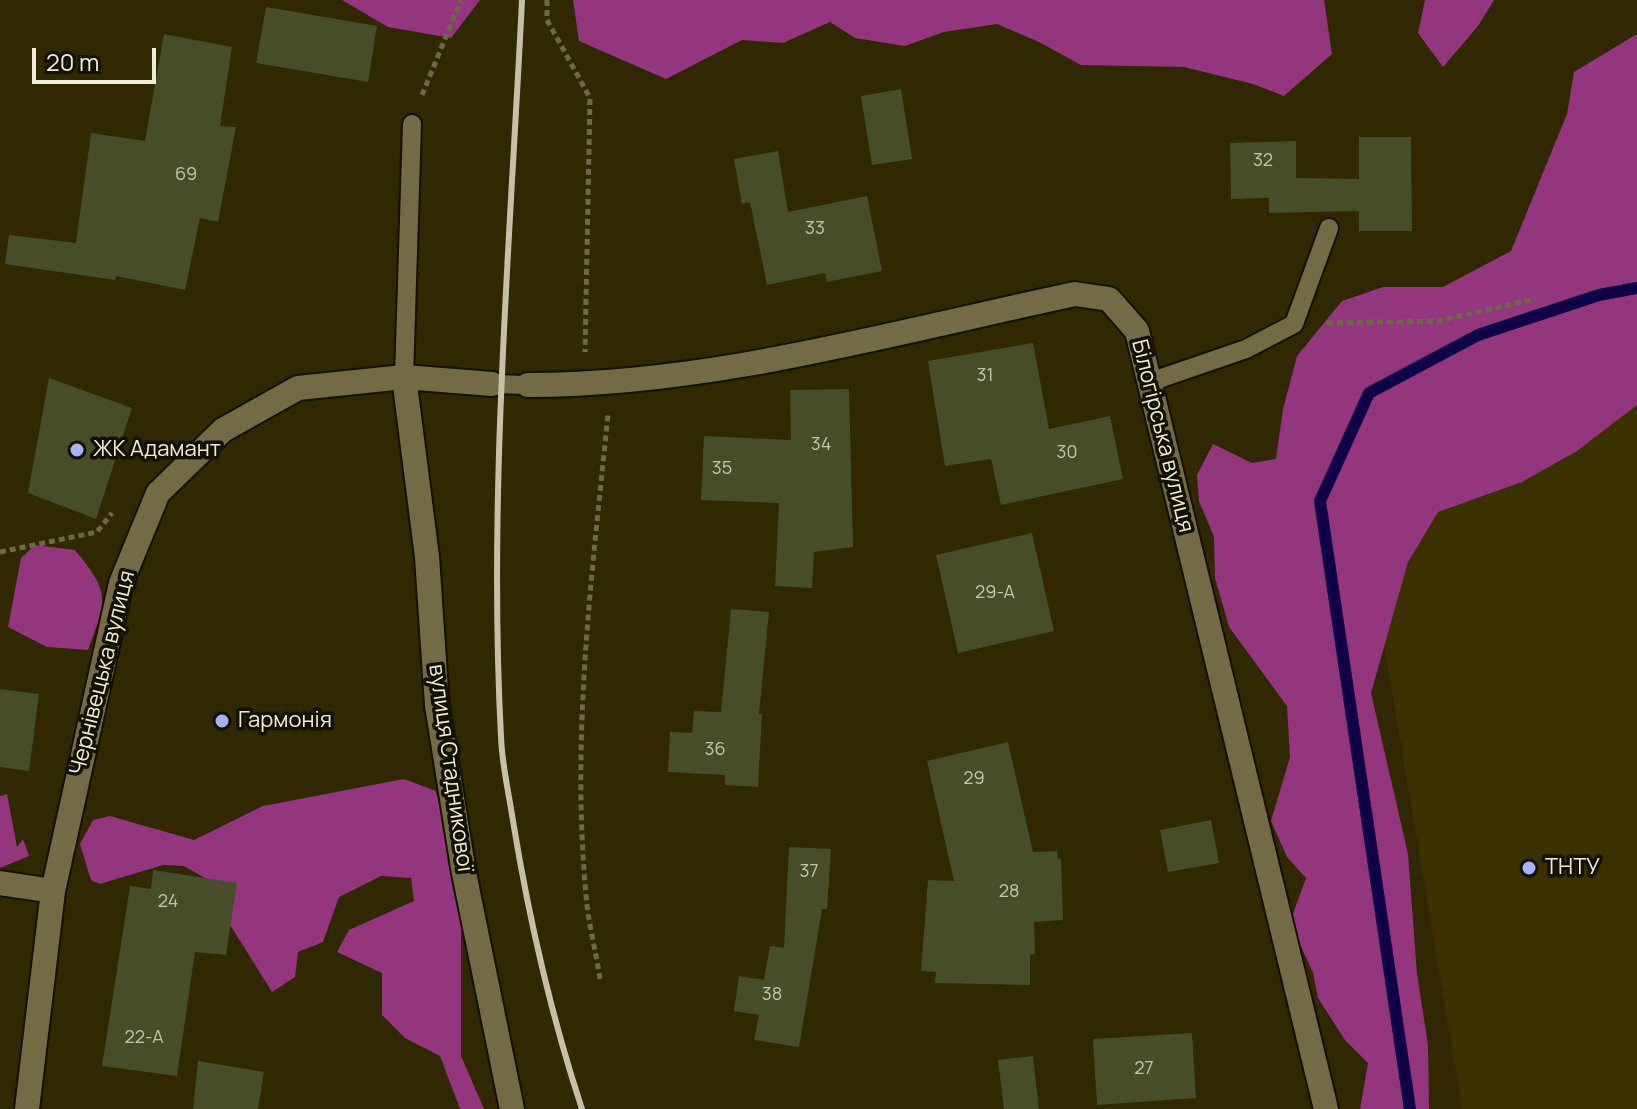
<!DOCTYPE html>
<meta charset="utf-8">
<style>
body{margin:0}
#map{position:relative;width:1637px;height:1109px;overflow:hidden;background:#2f2801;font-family:Manrope,sans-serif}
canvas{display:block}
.scale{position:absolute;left:32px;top:48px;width:124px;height:36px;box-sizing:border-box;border:4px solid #efebd6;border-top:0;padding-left:10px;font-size:24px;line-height:28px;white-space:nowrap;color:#efebd6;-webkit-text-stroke:6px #141103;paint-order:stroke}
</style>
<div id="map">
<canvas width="1637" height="1109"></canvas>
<div class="scale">20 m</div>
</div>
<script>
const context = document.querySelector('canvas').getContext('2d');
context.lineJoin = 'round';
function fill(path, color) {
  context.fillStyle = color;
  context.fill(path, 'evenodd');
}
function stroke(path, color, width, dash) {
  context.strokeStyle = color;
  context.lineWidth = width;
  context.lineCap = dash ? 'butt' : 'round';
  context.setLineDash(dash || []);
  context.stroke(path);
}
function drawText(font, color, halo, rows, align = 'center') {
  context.font = font + ' Manrope,sans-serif';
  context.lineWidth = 7;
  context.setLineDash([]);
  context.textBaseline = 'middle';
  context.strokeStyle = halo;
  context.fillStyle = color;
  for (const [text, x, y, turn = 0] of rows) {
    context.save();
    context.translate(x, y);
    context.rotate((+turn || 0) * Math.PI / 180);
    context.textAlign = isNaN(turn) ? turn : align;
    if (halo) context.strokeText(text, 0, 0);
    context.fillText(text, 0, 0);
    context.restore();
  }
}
fill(new Path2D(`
 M1637,318V1109H1462L1381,626L1401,405Z`), '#3a3000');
fill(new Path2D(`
 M342,0H480L451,38L388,27Z
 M573,0H1324L1332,54L1284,96L1253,84L1184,67L1081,65L1039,42L997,24L944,32L905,46L855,38L830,22L783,43L742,40L666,79L579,41Z
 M1425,0H1494L1478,26L1443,67L1418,33Z
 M1637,34V405L1577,451L1522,482L1438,512L1408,562L1371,693L1408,854L1417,974L1428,1045L1429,1109H1360L1368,1063L1345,1040L1318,998L1313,973L1290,922L1306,878L1287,857L1271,821L1290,757L1287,706L1229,627L1215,578L1214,537L1199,501L1197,475L1213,444L1252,463L1276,459L1283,409L1297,356L1342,301L1383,287H1443L1511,251L1567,114L1574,72Z
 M35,545L75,550C111,594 107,599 88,650L47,647L8,627L21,558Z
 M404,779L436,791L461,893V1056L484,1109H460L440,1056L405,1038L382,1015V973L337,952L349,930L414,901L411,878L381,876L339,897L323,942L298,952L295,977L272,992L222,912L217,885L184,866L163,865L100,884L91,880L80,844L93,820L110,816L194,840L263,806Z
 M7,794L17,847L23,839L29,856L0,868V796Z`), '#94367e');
stroke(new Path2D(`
 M1410,1109L1320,501L1369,393L1478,335L1599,295L1637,288`), '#0f0048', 12);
fill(new Path2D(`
 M266,7L377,26L368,82L256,63Z
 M164,34L232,47L220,126L236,127L218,222L200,218L185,290L116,276L115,280L5,264L9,235L76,243L91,133L145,141Z
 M901,89L912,159L872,165L861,96Z
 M1359,137H1411L1412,231H1359V211L1269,213V198L1231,199L1230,143L1296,141V178L1359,179Z
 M778,151L788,212L867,196L882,271L827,282L825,273L767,285L750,202L742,204L734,159Z
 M1033,343L1049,429L1110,416L1123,479L1001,505L991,459L945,466L928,361Z
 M49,378L132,408L96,519L28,493Z
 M849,389L853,547L814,552L812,588L775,586L779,503L701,500L704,436L791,440L790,390Z
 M1032,533L1054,631L958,653L936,555Z
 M731,609L769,612L759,714H762L758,787L725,785V775L668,772L670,732L692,733L694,711L721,712Z
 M0,689L39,694L29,771L0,767Z
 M1008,742L1033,852L1057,851L1058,859H1061L1063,920L1034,922L1035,954L1030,955V985L935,983L936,972L921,971L928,880L954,881L927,761Z
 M1211,820L1219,863L1168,872L1160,830Z
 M789,847L831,849L827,909H822L799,1047L754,1040L759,1015L734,1011L739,976L764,980L770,946L784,948Z
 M153,870L237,883L226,955L195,952L177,1076L102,1066L130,886L151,889Z
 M1192,1033L1196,1098L1097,1105L1093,1039Z
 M1033,1056L1039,1109H1004L998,1060Z
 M198,1061L264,1072L258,1109H193Z`), '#474d29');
const lane = new Path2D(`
 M404,377L412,124
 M1150,382L1246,349L1294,324L1329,228
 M492,384L528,385`);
const street = new Path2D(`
 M404,377L427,557L437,705L464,873L512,1109
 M528,385C712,385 895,332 1075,294L1109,299L1137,331L1326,1109
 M0,883L53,891L121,583L158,493L223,430L298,388L404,377L492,384
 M27,1109L53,891`);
stroke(lane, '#161000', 22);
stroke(street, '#161000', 28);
stroke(new Path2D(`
 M547,0V20L590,98L585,352
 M422,95L461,0
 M1327,323L1438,321L1535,299
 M0,552L97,532L112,513
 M600,979C596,951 588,923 586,895C571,735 592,574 608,415`), '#6e6847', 5, [6, 4]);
stroke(lane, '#736b45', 18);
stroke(street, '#736b45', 24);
stroke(new Path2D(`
 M522,0C510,244 488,494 501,737C502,765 509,794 513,821C529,919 551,1015 582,1109`), '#c5c0a7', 6);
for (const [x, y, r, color] of [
 [77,450,8,"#a7b1fc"],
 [222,721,8,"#a7b1fc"],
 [1529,868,8,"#a7b1fc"]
]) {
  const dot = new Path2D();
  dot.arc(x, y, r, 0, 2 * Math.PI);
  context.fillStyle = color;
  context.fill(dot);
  stroke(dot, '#141103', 3);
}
drawText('18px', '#c5c4ab', null, [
 ["32",1263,161],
 ["69",186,175],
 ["33",815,229],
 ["31",985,376],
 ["34",821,445],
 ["30",1067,453],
 ["35",722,469],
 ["29-А",995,593],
 ["36",715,750],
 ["29",974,779],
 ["37",809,872],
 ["28",1009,892],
 ["24",168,902],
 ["38",772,995],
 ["22-А",144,1038],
 ["27",1144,1069]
]);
drawText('22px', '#efebd6', '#141103', [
 ["Білогірська вулиця",1162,436,76],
 ["Чернівецька вулиця",103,673,-76],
 ["вулиця Стадникової",450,768,82]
]);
drawText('22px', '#efebd6', '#141103', [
 ["ЖК Адамант",93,450],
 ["Гармонія",238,721],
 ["ТНТУ",1545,868]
], 'left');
</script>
